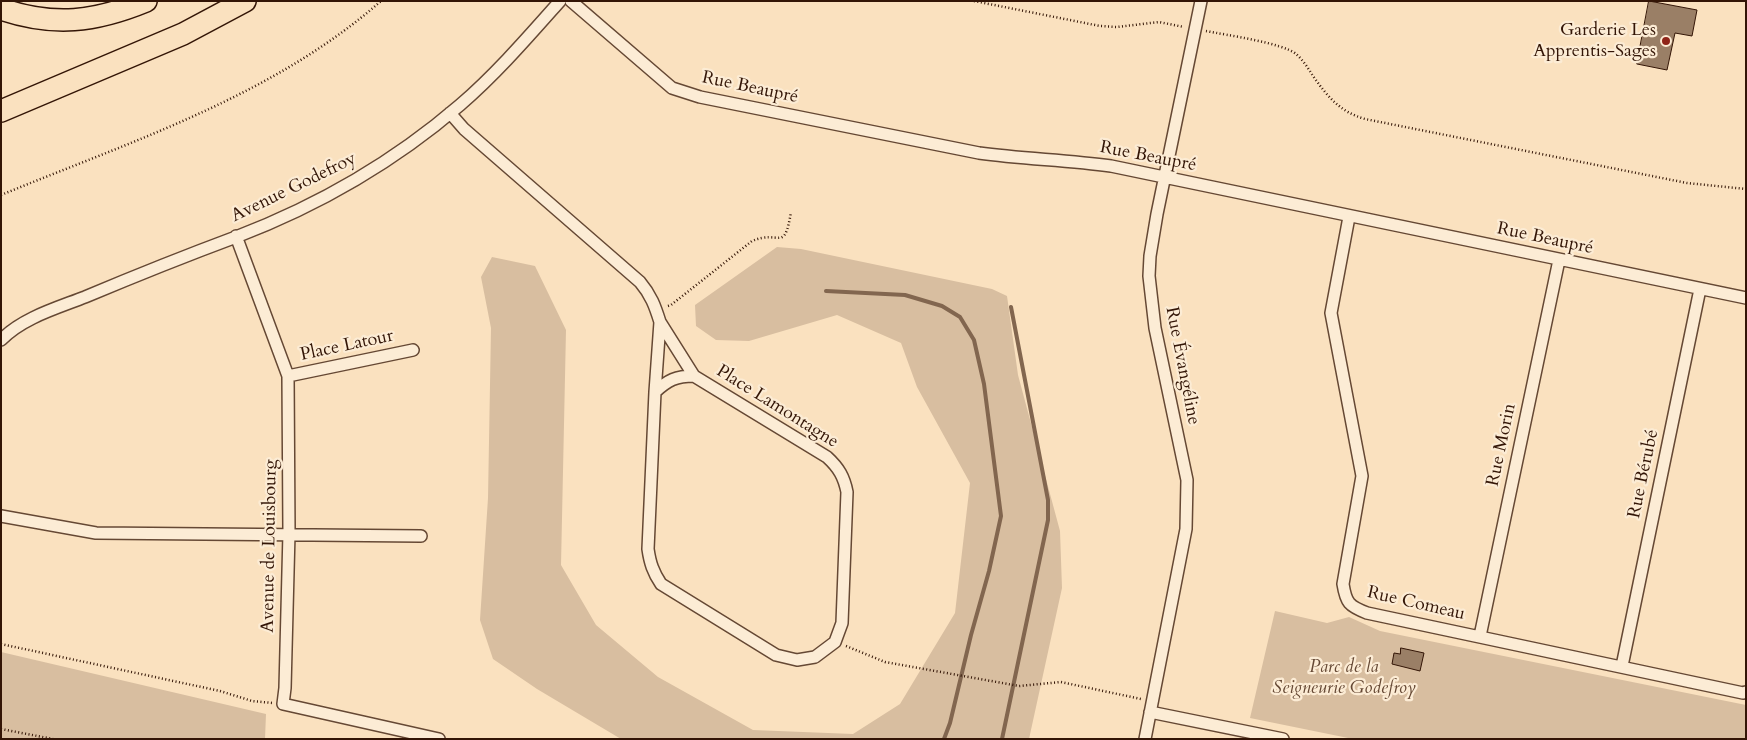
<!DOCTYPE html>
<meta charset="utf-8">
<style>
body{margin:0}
#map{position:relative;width:1747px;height:740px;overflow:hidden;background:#fae1bf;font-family:Cardo,serif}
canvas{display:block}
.frame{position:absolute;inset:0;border:2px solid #331506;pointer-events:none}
</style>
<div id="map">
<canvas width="1747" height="740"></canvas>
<div class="frame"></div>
</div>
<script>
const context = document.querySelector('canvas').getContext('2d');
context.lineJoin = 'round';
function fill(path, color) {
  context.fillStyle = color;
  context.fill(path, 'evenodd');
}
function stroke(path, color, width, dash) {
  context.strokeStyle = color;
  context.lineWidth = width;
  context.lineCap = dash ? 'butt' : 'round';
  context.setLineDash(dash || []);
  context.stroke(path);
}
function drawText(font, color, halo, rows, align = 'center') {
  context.font = font + ' Cardo,serif';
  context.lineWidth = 4.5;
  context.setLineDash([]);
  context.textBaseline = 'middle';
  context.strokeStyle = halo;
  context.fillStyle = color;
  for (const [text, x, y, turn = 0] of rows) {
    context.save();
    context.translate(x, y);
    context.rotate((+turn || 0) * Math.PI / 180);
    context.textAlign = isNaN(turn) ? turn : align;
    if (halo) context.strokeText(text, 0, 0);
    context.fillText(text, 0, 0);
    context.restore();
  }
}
fill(new Path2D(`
 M777,247L801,249L992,289L1007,296L1018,375L1060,531L1062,588L1029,739H621L537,689L493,659L480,620L488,498L491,328L481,277L492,257L535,266L566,330L561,565L596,625L658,677L753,730L853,734L900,704L955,613L970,483L917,387L901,343L837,315L749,341L716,340L696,326L695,305Z
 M1275,611L1327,623L1349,617L1380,631L1746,705V739H1353L1250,718Z
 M1,652L266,714L265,739H1Z`), '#d8bea0');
stroke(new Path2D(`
 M826,291L905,295L942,306L960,317L974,340L984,384L1001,516L989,571L971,635L950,723L944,739
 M1002,739L1048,520V500L1011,307`), '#82664f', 4);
const building = new Path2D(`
 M1649,1L1697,10L1692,36L1675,33L1667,70L1637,64Z
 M1401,648L1424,653L1420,671L1392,664L1394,653L1400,654Z`);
fill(building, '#9a7f66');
stroke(building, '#331506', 1);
const minor = new Path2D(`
 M571,1L672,88L700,97L979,153C1023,159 1067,160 1111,166L1746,298
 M450,113L464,129L640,282C651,295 655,306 660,322
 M1349,217L1331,313L1362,476L1343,584C1346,603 1349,606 1367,613L1743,693L1746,692
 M236,236L288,376L289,533L285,688L283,704L439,739
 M1,340C22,318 57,308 85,297C135,276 185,256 236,237C317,206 395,161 460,105C496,74 528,37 560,1
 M288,376L413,350
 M655,392C668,380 676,376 694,376L827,457C839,468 844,477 847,492L842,623L835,642L815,657L797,660L776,655L661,584C653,572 650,563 648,549L655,392L660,322L694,376
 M1,516L96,533L421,536
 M1480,636L1559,260
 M1622,666L1700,289
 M1150,712L1283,739
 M1145,739L1186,529L1187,480L1155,328L1149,276L1150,256L1157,214L1201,1`);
const motorway = new Path2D(`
 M1,9C54,27 95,22 146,1
 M1,111L183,34L245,1`);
stroke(minor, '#654834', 14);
stroke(motorway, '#331506', 24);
stroke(new Path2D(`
 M974,1L1100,26L1117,27L1159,22L1184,27
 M1206,31C1226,35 1283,43 1296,54C1303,60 1308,68 1313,76C1327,96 1340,112 1365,119L1687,183L1746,189
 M1,195C132,141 273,96 381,1
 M668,306L671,305L752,241C780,229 784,254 791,212
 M1,644L220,691L252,701L273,703
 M846,646L885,662L1019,686L1061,682L1141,699
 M1,729L53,739`), '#331506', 2.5, [1, 2.5]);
stroke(minor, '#fcecd5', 11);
stroke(motorway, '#fae1bf', 21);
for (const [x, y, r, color] of [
 [1666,41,5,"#8f2418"]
]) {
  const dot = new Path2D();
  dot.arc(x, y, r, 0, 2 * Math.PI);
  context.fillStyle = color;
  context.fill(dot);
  stroke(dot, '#fcecd5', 2);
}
drawText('18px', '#331506', '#fcecd5', [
 ["Garderie Les",1656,31],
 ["Apprentis-Sages",1656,52]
], 'right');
drawText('18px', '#331506', '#fcecd5', [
 ["Rue Beaupré",750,88,12],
 ["Rue Beaupré",1148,157,11],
 ["Avenue Godefroy",294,188,-26],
 ["Rue Beaupré",1545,239,12],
 ["Place Latour",347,346,-12],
 ["Rue Évangéline",1182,366,79],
 ["Place Lamontagne",777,407,32],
 ["Rue Morin",1502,445,-78],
 ["Rue Bérubé",1644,474,-78],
 ["Avenue de Louisbourg",270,546,-89],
 ["Rue Comeau",1416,604,13]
]);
drawText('italic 18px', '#654834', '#fcecd5', [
 ["Parc de la",1344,668],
 ["Seigneurie Godefroy",1344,689]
]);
</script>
